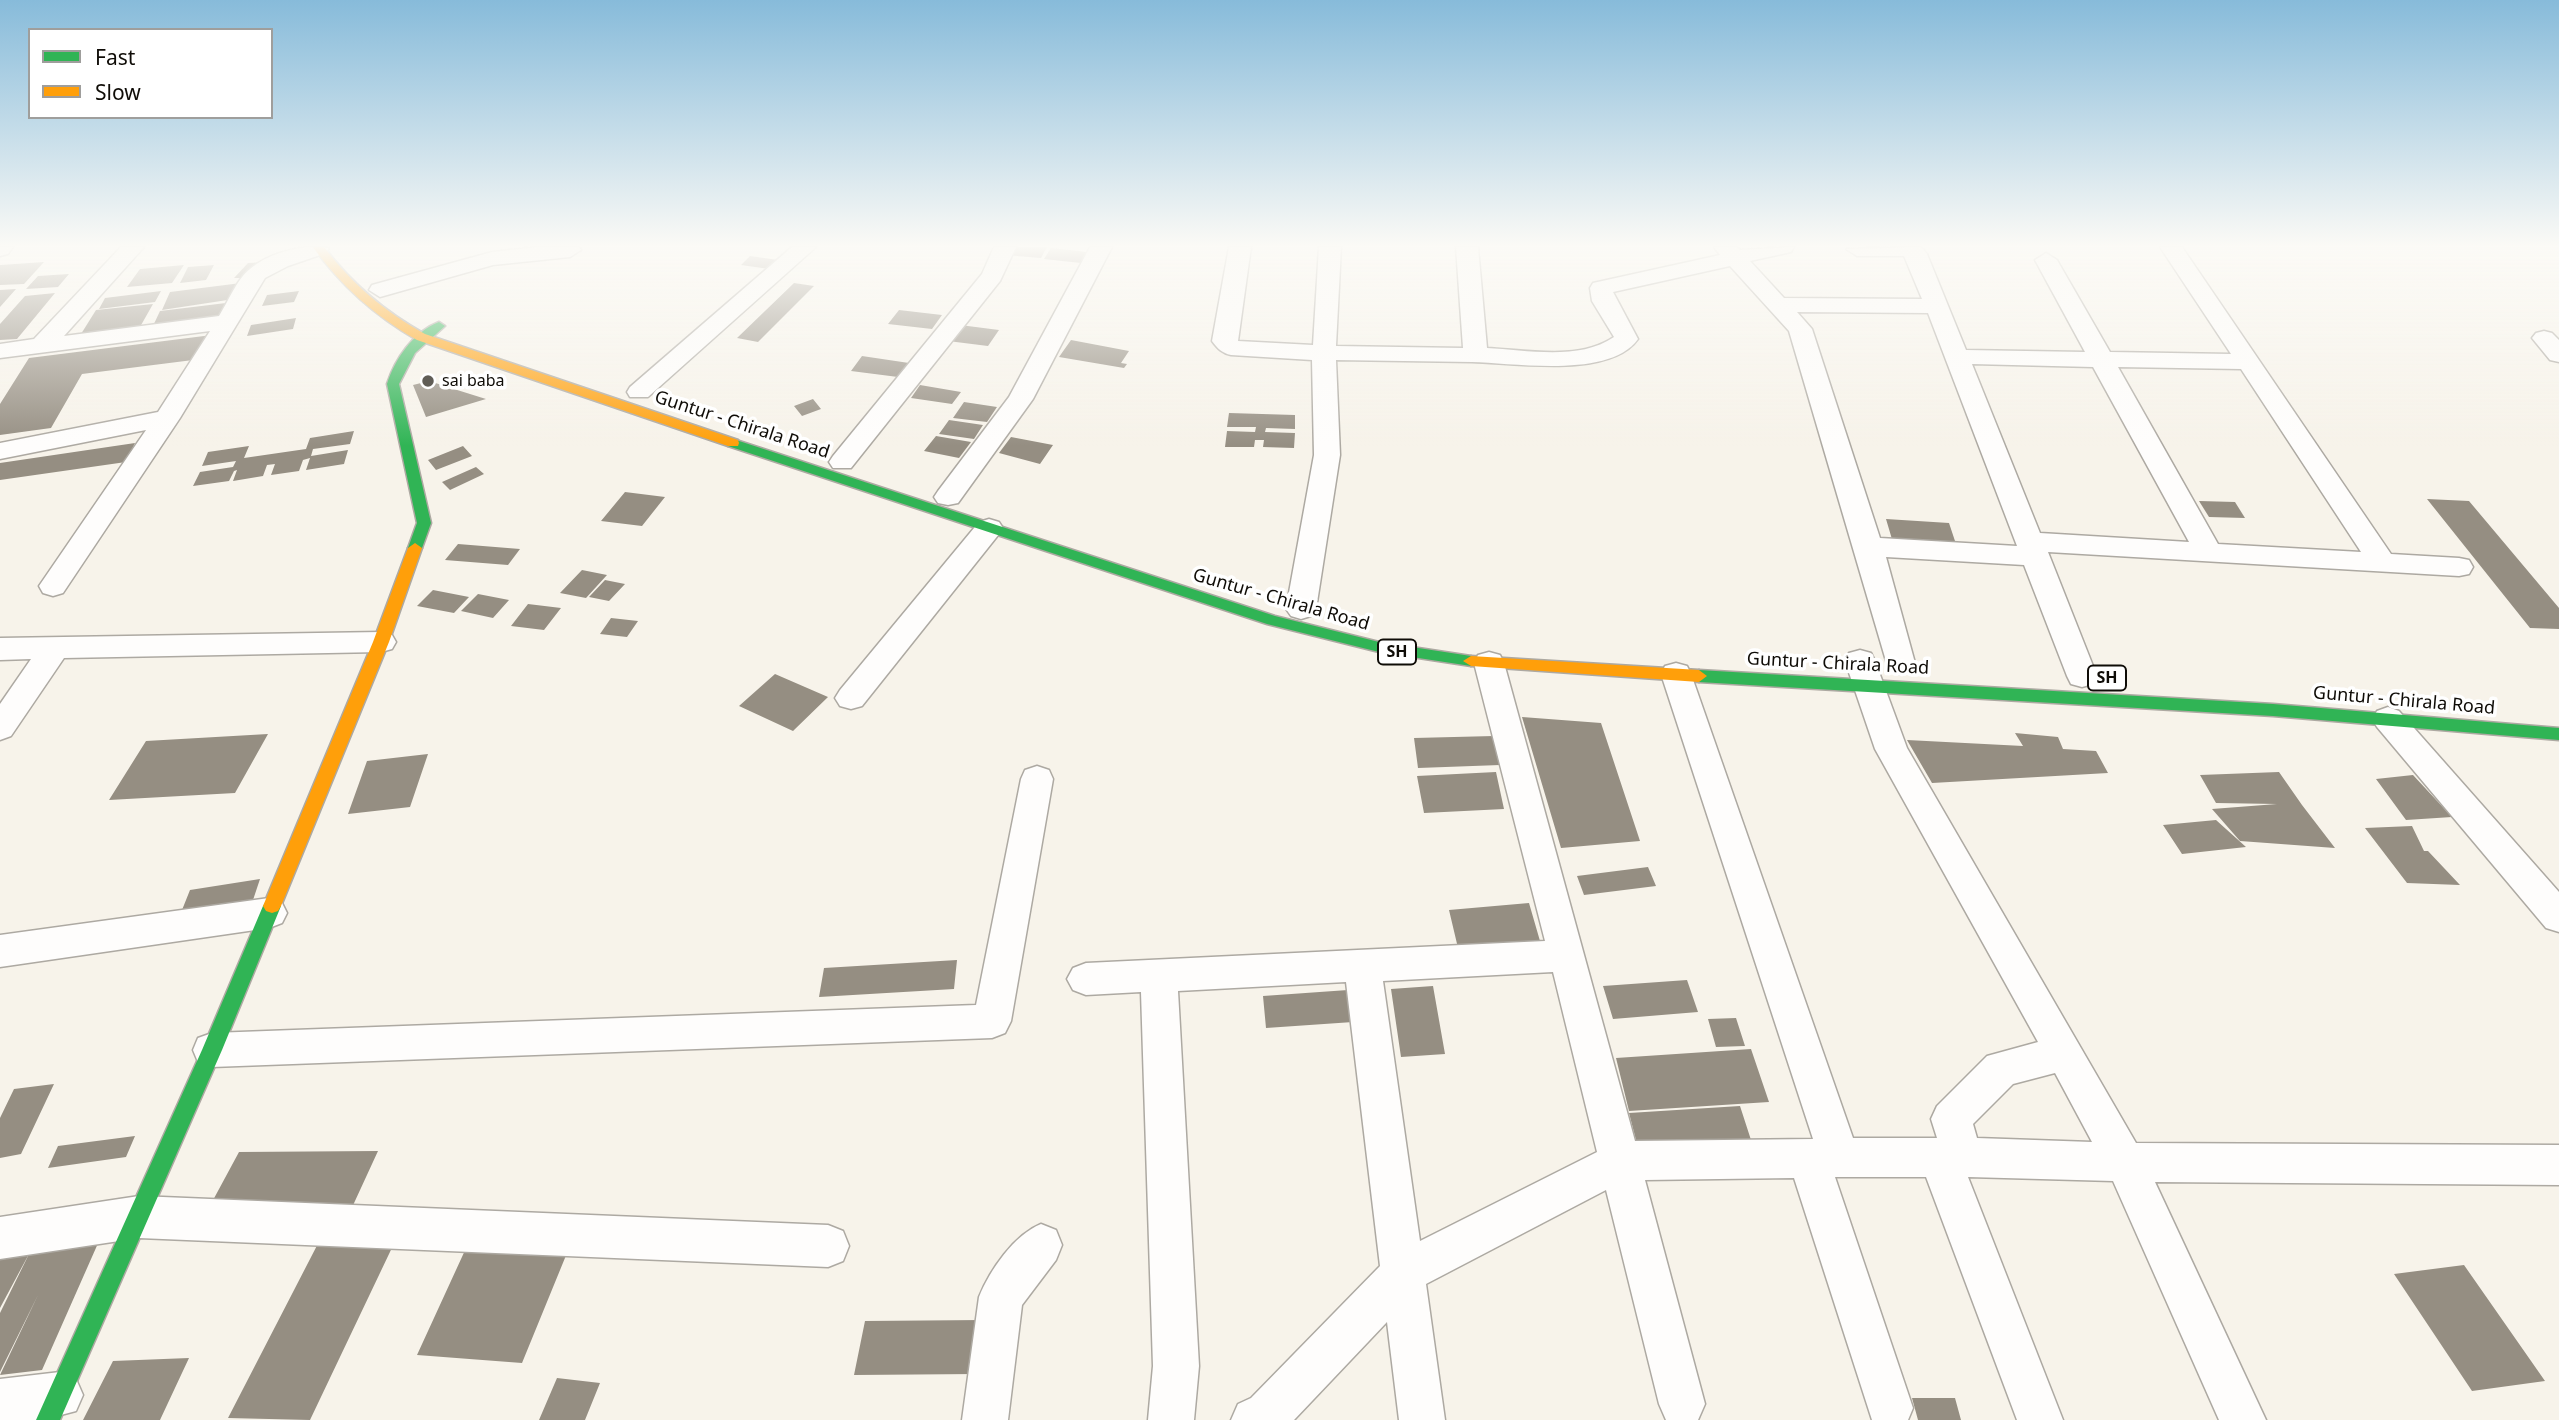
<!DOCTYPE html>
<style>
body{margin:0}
#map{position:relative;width:2559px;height:1420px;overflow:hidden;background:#f7f3ea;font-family:"Noto Sans",sans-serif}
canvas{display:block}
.legend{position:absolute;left:28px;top:28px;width:245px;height:91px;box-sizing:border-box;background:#fff;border:2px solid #9f9e9c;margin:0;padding:9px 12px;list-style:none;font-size:21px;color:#0f0c07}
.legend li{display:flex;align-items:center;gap:14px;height:35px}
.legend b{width:35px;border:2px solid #9f9e9c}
</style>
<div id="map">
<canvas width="2559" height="1420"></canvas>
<ul class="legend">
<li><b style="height:9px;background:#30b455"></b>Fast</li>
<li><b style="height:9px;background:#ff9f0a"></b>Slow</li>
</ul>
</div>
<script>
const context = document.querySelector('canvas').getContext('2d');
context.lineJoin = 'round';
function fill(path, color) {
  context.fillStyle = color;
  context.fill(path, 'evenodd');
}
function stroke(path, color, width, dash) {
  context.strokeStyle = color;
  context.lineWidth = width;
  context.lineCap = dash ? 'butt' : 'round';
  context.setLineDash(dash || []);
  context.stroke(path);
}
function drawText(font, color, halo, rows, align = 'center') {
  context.font = font + ' "Noto Sans",sans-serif';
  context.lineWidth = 7;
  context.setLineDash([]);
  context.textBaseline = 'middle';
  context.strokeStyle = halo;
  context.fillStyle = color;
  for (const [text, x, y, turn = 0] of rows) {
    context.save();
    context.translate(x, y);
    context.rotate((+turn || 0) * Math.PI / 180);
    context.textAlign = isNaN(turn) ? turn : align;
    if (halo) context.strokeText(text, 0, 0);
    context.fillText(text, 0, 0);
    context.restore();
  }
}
fill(new Path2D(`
 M1009,247H1047L1041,258L1005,255Z
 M1051,248L1087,252L1081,263L1044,259Z
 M750,256L778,260L769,269L741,265Z
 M44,262L24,284L0,285V265Z
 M267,262L254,278H234L248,263Z
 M184,265L172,283L127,287L140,269Z
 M214,265L206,280L180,283L188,267Z
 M69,274L58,287L26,289L38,276Z
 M241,283L234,299L162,310L170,292Z
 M794,283L814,286L758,342L737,338Z
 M16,289L0,307V290Z
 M161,291L155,302L99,309L105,298Z
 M299,291L294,302L262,306L267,295Z
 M55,293L17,339L0,340V324L25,296Z
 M226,303L220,320L152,328L160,311Z
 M153,304L140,327L81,334L96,310Z
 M899,310L942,315L932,329L888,324Z
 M296,318L293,329L247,336L251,325Z
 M960,325L999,330L988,346L948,341Z
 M212,335L201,359L82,374L51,428L0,435V404L29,358Z
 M1071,340L1129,351L1121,363L1127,364L1124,368L1059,357Z
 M862,356L909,363L898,377L851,371Z
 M429,381L445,386L452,384L454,389L486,399L426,417L413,385Z
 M920,385L961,392L952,404L911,398Z
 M813,399L821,409L802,416L794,406Z
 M964,402L997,407L987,422L953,418Z
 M1229,413L1295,415V429L1266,428L1265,432L1295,433L1294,448L1263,447L1264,440H1255L1254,447H1225L1227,431L1255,432L1256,427H1227Z
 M949,420L983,425L974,439L939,434Z
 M354,431L350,444L313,449L311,456L348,450L344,464L306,470L310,458L303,460L299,471L271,475L275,464L267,465L263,476L233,481L237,470L234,471L229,481L193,486L200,472L233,467L236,461L202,466L208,452L249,446L244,458L306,449L310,438Z
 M936,436L971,442L959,458L924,451Z
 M1011,437L1053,445L1040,464L999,453Z
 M135,443L126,462L0,480V463Z
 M463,446L472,456L436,470L428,460Z
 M476,467L484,474L450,490L442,482Z
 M625,492L665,497L642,526L601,521Z
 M2427,499L2469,501L2559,608V629L2530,628Z
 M2199,501L2235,502L2245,518L2209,517Z
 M1886,519L1949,523L1958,550L1894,546Z
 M458,544L520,549L508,565L445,560Z
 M582,570L607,575L586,598L560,593Z
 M605,580L625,584L609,601L589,597Z
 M433,590L469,597L454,613L417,606Z
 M478,594L509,600L493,618L461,611Z
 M528,604L561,608L544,630L511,626Z
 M611,618L638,621L627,637L600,634Z
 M775,674L828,697L793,731L739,706Z
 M1522,717L1601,723L1640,841L1561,848Z
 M2015,733L2058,737L2063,749L2096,751L2108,773L1932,783L1907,740L2023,746Z
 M268,734L235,793L109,800L146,741Z
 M1494,736L1500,765L1418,768L1414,738Z
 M428,754L410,807L348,814L367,761Z
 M1496,772L1504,809L1424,813L1417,776Z
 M2279,772L2302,805L2335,848L2240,841L2212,809L2277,804L2216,803L2200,775Z
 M2413,775L2452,817L2406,820L2376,779Z
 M2216,820L2246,847L2182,854L2163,825Z
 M2412,826L2424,851H2428L2460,885L2407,883L2365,828Z
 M1648,867L1656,886L1584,895L1577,876Z
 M260,879L250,909L178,920L190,890Z
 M1529,903L1540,941L1458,948L1449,910Z
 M957,960L954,989L819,997L824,968Z
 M1687,980L1698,1012L1613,1019L1603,986Z
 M1433,986L1445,1054L1401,1057L1391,989Z
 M1348,990L1353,1022L1266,1028L1263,996Z
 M1736,1018L1745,1046L1716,1047L1708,1019Z
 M1751,1049L1769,1102L1629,1111L1616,1058Z
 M54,1084L21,1154L0,1158V1118L14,1089Z
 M1740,1106L1751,1140L1638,1148L1629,1113Z
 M135,1136L126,1157L48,1168L58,1146Z
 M378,1151L349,1214L205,1215L239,1152Z
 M325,1230L399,1233L310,1420L228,1418Z
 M103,1232L42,1370L0,1375L38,1295L0,1372V1313L30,1252L0,1308V1253Z
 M467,1246L567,1253L522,1363L417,1355Z
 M2464,1265L2545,1381L2472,1391L2394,1274Z
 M983,1320L976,1374L854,1375L865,1321Z
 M189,1358L160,1420H83L113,1361Z
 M557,1378L600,1383L585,1420H539Z
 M1912,1398H1955L1961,1420H1918Z`), '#958e82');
const street = new Path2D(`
 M0,247H13L8,254L0,256Z
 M121,247H144L64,336L219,316C228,302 237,279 250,269C270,252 304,244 329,248L326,253L288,266L265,278L180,418L63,593L53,596L43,593L39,586L146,430L0,459V443L158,412L210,331L0,358V344L34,339Z
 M538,247H579L581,250L570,257L493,265L380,297L369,290L372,285L492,252Z
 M792,247H816L648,397H630L627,392L630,387Z
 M994,247H1016L1000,281L851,468H833L829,462L833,456L982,274Z
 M1090,247H1112L1033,399L958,503L948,505L938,503L934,497L938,491L1009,397Z
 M1229,247H1251L1238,341L1313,345L1319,247H1341L1336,346L1463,348L1456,247H1478L1487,348C1527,350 1579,361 1614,337L1592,301L1590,288L1593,283L1720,255L1714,247H1737L1740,250L1794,247L1791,252L1750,261L1784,298L1922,299L1904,256H1857L1846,249L1921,247L1927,254L1966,350L2085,352L2035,260L2046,253L2057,260L2110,352L2231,354L2160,247H2182L2391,554L2459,558L2469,560L2473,567L2469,574L2459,576L2048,552L2097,676L2093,684L2082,687L2071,684L2067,676L2024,565L1886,557L1915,663L1911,671L1900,674L1889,671L1789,331L1730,266L1613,292L1638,339C1610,379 1514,363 1472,362C1427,361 1381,361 1336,360L1340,455L1316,609L1311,616L1301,619L1291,616L1286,609L1314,455L1312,360L1231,355C1222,353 1218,349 1212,341ZM1797,312L1928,313L2017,546L1880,538L1812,329ZM1972,364L2093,367L2189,542L2040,533ZM2118,367L2241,369L2361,552L2218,544Z
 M2544,331L2552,333L2559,340V362L2550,360L2532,338L2536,333Z
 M989,519L999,522L1003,528L999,534L862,706L851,709L840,706L835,698L840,690L979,522Z
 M381,632L392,635L396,642L392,649L381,652L64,658L11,736L0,740V704L31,659L0,660V638Z
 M1860,650L1871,653L1875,661L1907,748L2136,1143L2559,1145V1185L2155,1182L2266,1420H2219L2113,1181L1968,1177L2063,1420H2017L1926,1177H1835L1913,1408L1908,1420H1872L1794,1178L1645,1180L1705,1404L1698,1420H1666L1659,1404L1606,1190L1426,1284L1445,1420H1399L1387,1322L1294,1420H1231L1238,1404L1251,1398L1380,1266L1346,982L1178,991L1199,1366L1194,1420H1148L1153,1366L1141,992L1086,995L1073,990L1067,979L1073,968L1086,963L1545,941L1474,663L1478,655L1489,652L1500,655L1504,663L1635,1141L1813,1139L1661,674L1665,666L1676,663L1687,666L1691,674L1853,1138H1937L1931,1119L1937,1106L1987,1056L2038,1042L1875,749L1845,661L1849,653ZM1553,972L1597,1152L1420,1241L1383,981ZM2055,1073L2092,1142L1977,1138L1973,1124L2013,1084Z
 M2388,707L2399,711L2559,892V932L2546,928L2377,727L2372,719L2377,711Z
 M1037,766L1049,770L1053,779L1011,1021L1005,1033L992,1038L212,1067L198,1062L193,1050L198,1038L212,1033L976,1005L1021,779L1025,770Z
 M269,898L282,903L287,913L282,923L269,928L0,967V935Z
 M139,1196L828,1225L843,1231L849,1246L843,1261L828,1267L139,1238L0,1259V1217Z
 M1041,1224L1056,1230L1062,1245L1056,1260L1022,1305L1008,1420H962L979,1297C990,1270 1014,1235 1041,1224Z
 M60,1372L76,1379L83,1395L76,1411L42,1420H0V1379Z`);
const fast = new Path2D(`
 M439,322L445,326L415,353L399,384L431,523L422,548L415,553L408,548L417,523L387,384C395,359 413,332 439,322Z
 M733,439L1275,616L1379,642L1471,656L1479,661L1471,666L1379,652L1267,624L728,446L727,443Z
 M1699,670L2273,704L2559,728V740L2273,716L1699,682L1691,676Z
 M272,899L278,901L281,906L222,1050L60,1420H36L202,1050L263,906L266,901Z`);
const slow = new Path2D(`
 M313,247H324C352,284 385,312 425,334L738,440L739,443L738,446H728L417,340C375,316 341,286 313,247Z
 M415,543L422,548L389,642L281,906L278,911L272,913L266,911L263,906L373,642L408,548Z
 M1471,656L1699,670L1707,676L1699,682L1471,666L1463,661Z`);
stroke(street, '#ada9a2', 3);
stroke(fast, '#ada9a2', 3);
stroke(slow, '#ada9a2', 3);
fill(street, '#fefdfc');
fill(fast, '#30b455');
fill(slow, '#ff9f0a');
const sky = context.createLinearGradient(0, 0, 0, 446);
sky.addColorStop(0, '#87bbda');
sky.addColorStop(0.55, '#fbfaf6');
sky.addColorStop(1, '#fbfaf600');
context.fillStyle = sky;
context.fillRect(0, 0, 2559, 446);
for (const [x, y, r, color] of [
 [428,381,7,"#605d56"]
]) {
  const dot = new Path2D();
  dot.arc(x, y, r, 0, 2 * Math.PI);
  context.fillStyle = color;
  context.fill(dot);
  stroke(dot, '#fff', 2.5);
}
drawText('16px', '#0f0c07', '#fff', [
 ["sai baba",442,381]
], 'left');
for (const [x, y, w] of [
 [1397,652,38],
 [2107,678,38]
]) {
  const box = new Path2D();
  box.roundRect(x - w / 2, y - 12.5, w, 25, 5);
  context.fillStyle = '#fff';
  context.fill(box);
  stroke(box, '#0f0c07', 2);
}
drawText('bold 16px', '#0f0c07', null, [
 ["SH",1397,652],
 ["SH",2107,678]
]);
drawText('18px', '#0f0c07', '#fff', [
 ["Guntur - Chirala Road",742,425,18],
 ["Guntur - Chirala Road",1281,600,16],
 ["Guntur - Chirala Road",1838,664,3],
 ["Guntur - Chirala Road",2404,701,5]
]);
</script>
